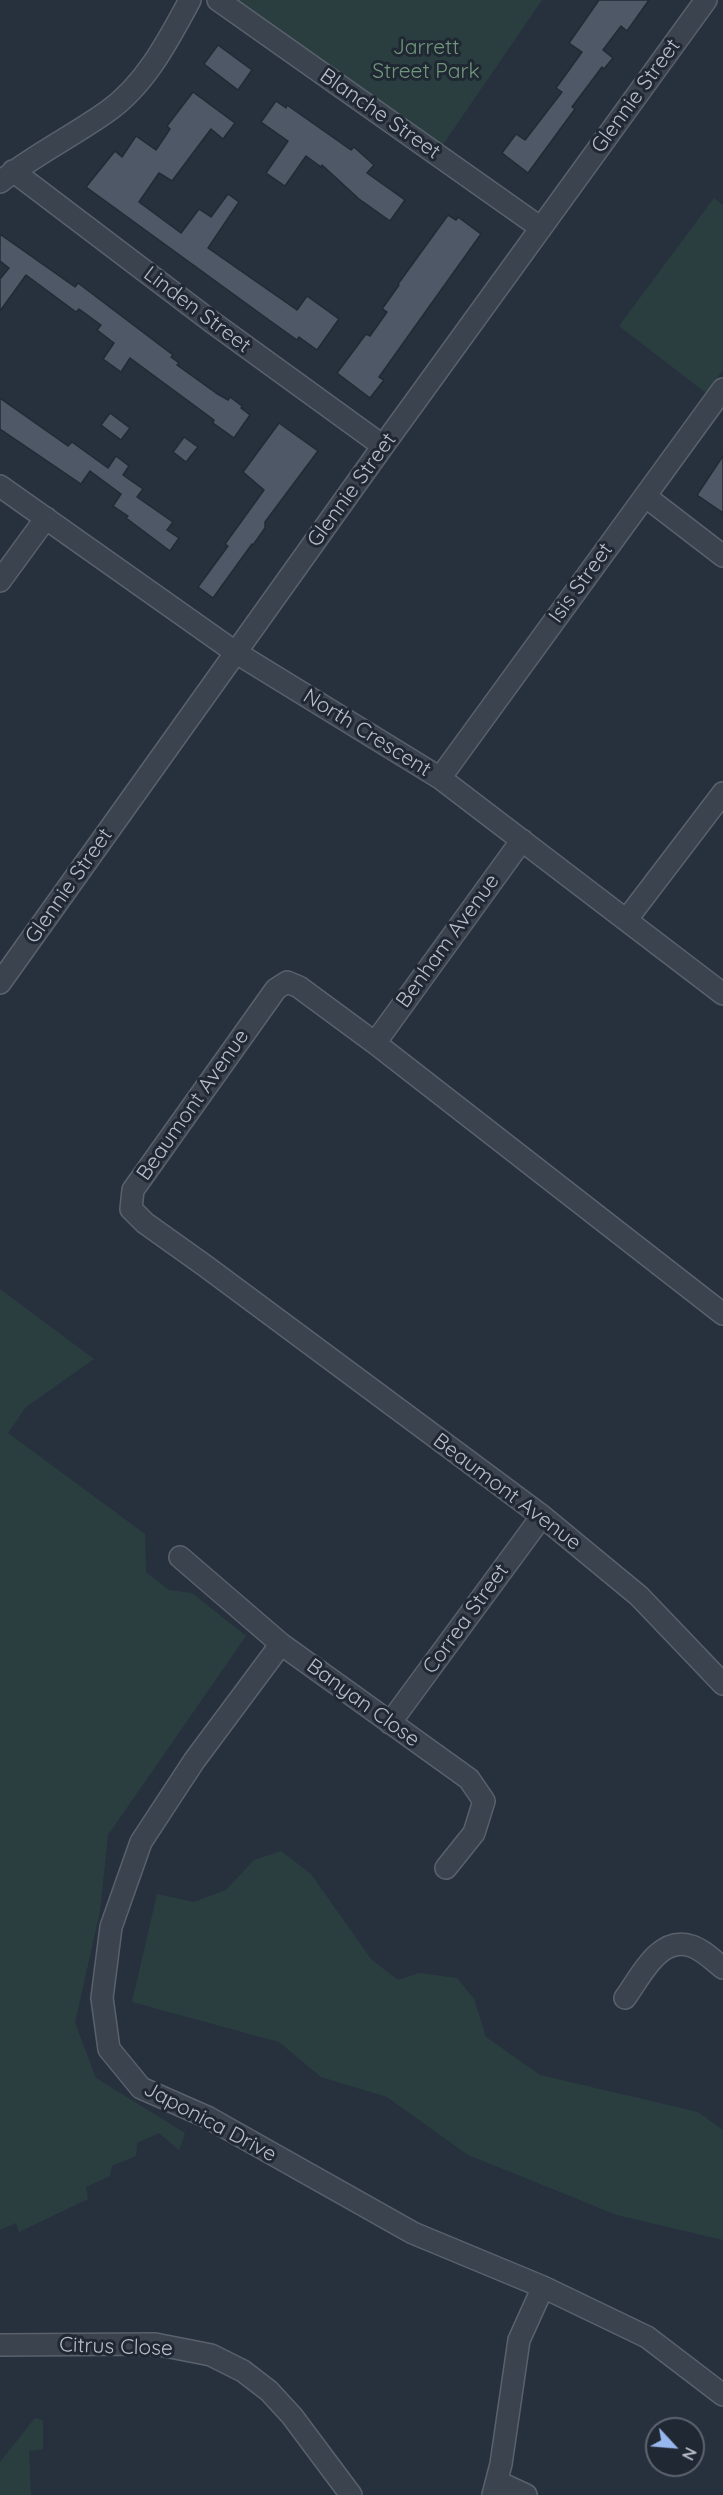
<!DOCTYPE html>
<style>
body{margin:0}
#map{position:relative;width:723px;height:2495px;overflow:hidden;background:#27313e;font-family:Quicksand,sans-serif}
canvas{display:block}
.north{position:absolute;left:645px;top:2417px;width:60px;height:60px;box-sizing:border-box;background:#202833;border:2px solid #5d646f;border-radius:50%;rotate:116deg;font-size:16px;font-weight:700;line-height:24px;text-align:center;color:#b8bec9}
.north::after{content:'';display:block;margin:auto;width:21px;height:27px;background:#96b8ef;clip-path:polygon(50% 0,100% 100%,50% 72%,0 100%)}
</style>
<div id="map">
<canvas width="723" height="2495"></canvas>
<div class="north">N</div>
</div>
<script>
const context = document.querySelector('canvas').getContext('2d');
context.lineJoin = 'round';
function fill(path, color) {
  context.fillStyle = color;
  context.fill(path, 'evenodd');
}
function stroke(path, color, width, dash) {
  context.strokeStyle = color;
  context.lineWidth = width;
  context.lineCap = dash ? 'butt' : 'round';
  context.setLineDash(dash || []);
  context.stroke(path);
}
function drawText(font, color, halo, rows, align = 'center') {
  context.font = font + ' Quicksand,sans-serif';
  context.lineWidth = 6;
  context.setLineDash([]);
  context.textBaseline = 'middle';
  context.strokeStyle = halo;
  context.fillStyle = color;
  for (const [text, x, y, turn = 0] of rows) {
    context.save();
    context.translate(x, y);
    context.rotate((+turn || 0) * Math.PI / 180);
    context.textAlign = isNaN(turn) ? turn : align;
    if (halo) context.strokeText(text, 0, 0);
    context.fillText(text, 0, 0);
    context.restore();
  }
}
fill(new Path2D(`
 M237,0H542L442,146Z
 M714,198L723,205V370L706,393L619,326Z
 M0,1289L94,1359L26,1407L8,1433L145,1534L146,1572L169,1590L192,1593L246,1636L108,1835L100,1911L75,2023L96,2078L185,2133L179,2150L159,2133L137,2143L136,2156L112,2166L110,2176L86,2187L88,2199L19,2232L16,2223L0,2230Z
 M281,1851L311,1874L371,1959L398,1980L419,1973L457,1978L474,1999L486,2037L540,2075L698,2112L723,2130V2240L617,2215L468,2155L387,2097L321,2077L279,2042L132,2002L157,1894L194,1902L226,1890L254,1860Z
 M35,2418L43,2420V2449L29,2451L31,2495H0V2462Z`), '#2a3e40');
const building = new Path2D(`
 M599,0H649L627,31L621,26L603,50L613,58L604,69L602,67L572,107L575,109L528,173L502,153L516,134L525,140L562,92L556,88L582,52L569,43Z
 M218,45L252,70L238,90L204,64Z
 M193,92L235,123L223,139L211,129L172,181L159,173L139,202L181,233L199,209L211,217L228,194L239,202L208,248L297,310L307,296L339,319L317,350L299,337L297,340L269,320L86,187L115,151L122,157L136,136L156,150L170,129L167,126Z
 M276,101L286,108L287,105L351,150L354,147L374,165L367,173L405,200L390,221L359,199L322,165L321,167L306,156L285,186L266,173L288,141L261,122Z
 M448,215L456,220L458,217L481,234L379,377L384,380L370,398L337,373L366,334L370,336L387,312L382,309L399,285L398,284Z
 M0,234L75,287L78,283L173,355L171,357L179,363L177,365L216,393L228,400L230,397L242,406L241,408L250,415L234,438L213,423L214,420L130,358L121,372L103,359L114,343L97,330L101,325L79,309L76,312L26,275L0,311V279L9,268L0,261Z
 M0,398L68,446L72,442L108,468L116,456L129,466L123,475L143,489L137,497L173,522L167,530L179,538L170,551L126,518L128,516L113,506L121,494L90,471L81,484L0,429Z
 M110,413L130,428L121,440L101,425Z
 M279,423L318,451L265,522V528L253,545L252,544L213,598L198,587L228,546L225,544L264,490L243,472Z
 M184,437L198,447L186,462L173,452Z
 M723,456V513L697,495Z`);
fill(building, '#4e5866');
stroke(building, '#222a35', 1.5);
const minor = new Path2D(`
 M218,0L541,228
 M13,171L212,322L383,446
 M0,182C34,155 73,136 108,111C146,84 169,39 190,0
 M0,486L235,652L440,778L723,994
 M645,496L723,556
 M0,581L46,518
 M440,778L723,389
 M627,919L723,793
 M0,983L383,446L706,0
 M375,1043L522,840
 M723,1314L375,1043L299,987L287,982L276,989L133,1190L131,1209L145,1223L204,1265L542,1516L639,1596L723,1684
 M180,1557L281,1644L469,1779L484,1801L474,1833L446,1868
 M281,1644L194,1761L141,1842L111,1927L102,1998L109,2049L141,2088L207,2117L413,2233L543,2287L647,2337L723,2395
 M390,1723L542,1516
 M625,1998C640,1978 659,1935 691,1946C702,1949 714,1961 723,1968
 M0,2345L155,2344L211,2355L243,2371L269,2391L292,2416L351,2495
 M498,2482L526,2495
 M493,2495L501,2464L519,2340L543,2287`);
stroke(minor, '#59616c', 24);
stroke(minor, '#3b434e', 21);
drawText('21px', '#71977a', '#202833', [
 ["Jarrett",426,48],
 ["Street Park",426,72]
]);
drawText('21px', '#b8bec9', '#202833', [
 ["Glennie Street",636,96,-54],
 ["Blanche Street",380,114,35],
 ["Linden Street",197,310,37],
 ["Glennie Street",352,490,-54],
 ["Isis Street",581,583,-54],
 ["North Crescent",367,733,32],
 ["Glennie Street",69,886,-55],
 ["Benham Avenue",448,941,-54],
 ["Beaumont Avenue",193,1105,-55],
 ["Beaumont Avenue",507,1492,37],
 ["Correa Street",466,1619,-54],
 ["Banyan Close",363,1703,36],
 ["Japonica Drive",210,2122,28],
 ["Citrus Close",116,2347,2]
]);
</script>
